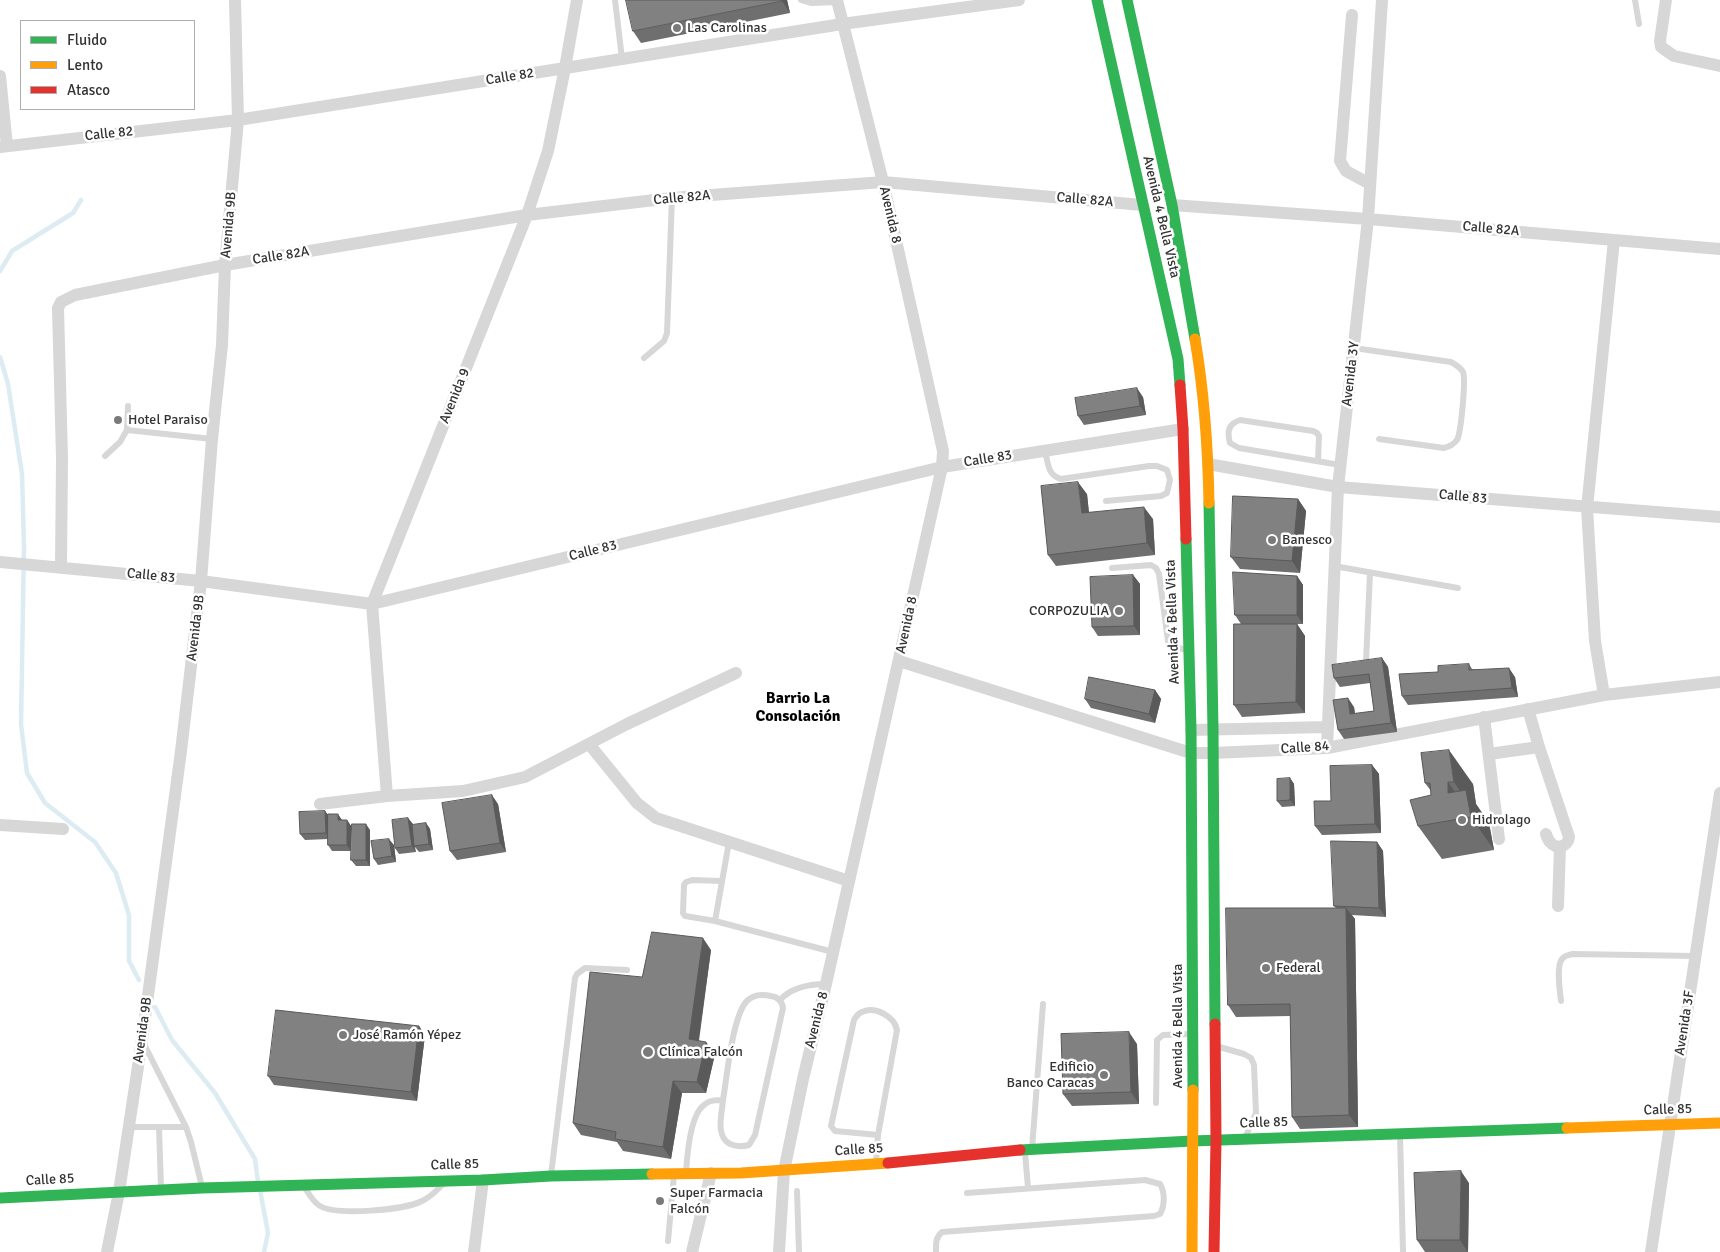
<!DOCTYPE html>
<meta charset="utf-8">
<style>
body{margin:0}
#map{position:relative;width:1720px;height:1252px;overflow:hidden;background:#fff;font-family:Signika,sans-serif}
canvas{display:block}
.legend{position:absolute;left:20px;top:20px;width:175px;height:90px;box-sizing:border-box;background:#fff;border:1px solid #adadad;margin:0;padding:6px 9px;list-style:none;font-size:15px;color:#333}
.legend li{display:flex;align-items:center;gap:10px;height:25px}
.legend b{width:25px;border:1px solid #adadad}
</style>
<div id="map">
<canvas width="1720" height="1252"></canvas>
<ul class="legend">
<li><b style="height:6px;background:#30b455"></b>Fluido</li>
<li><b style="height:6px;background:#ff9f0a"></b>Lento</li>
<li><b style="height:6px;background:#e5322d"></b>Atasco</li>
</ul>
</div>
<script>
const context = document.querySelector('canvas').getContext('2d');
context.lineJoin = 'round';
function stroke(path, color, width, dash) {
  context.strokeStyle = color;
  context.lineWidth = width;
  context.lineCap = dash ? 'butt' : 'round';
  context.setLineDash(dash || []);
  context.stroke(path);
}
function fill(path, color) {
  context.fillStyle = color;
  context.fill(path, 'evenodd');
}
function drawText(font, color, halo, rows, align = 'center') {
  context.font = font + ' Signika,sans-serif';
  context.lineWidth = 5;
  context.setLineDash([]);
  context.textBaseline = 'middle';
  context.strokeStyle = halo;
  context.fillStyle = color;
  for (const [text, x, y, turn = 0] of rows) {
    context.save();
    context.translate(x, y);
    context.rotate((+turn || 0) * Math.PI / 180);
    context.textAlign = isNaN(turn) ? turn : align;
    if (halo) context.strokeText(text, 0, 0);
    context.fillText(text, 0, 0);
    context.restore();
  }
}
stroke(new Path2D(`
 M0,271L12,251L73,213L81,200
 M0,357L8,384L22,474L24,545L21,724L27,773L45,803L95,842L116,873L129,915V961L139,980
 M155,1007L172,1040L215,1093L255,1159L258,1182
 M260,1190L268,1233L264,1252`), '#ddebf3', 4.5);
stroke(new Path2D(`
 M615,0L622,59
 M801,0L811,3L837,2
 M1635,0L1639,24
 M1354,348L1451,362C1456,365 1460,367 1463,372C1466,380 1461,433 1457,440C1453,445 1450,446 1444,448L1379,439
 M644,358L664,341L667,333L672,198
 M128,406L127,430L212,439
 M1045,450C1048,462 1047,475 1061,479L1149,466H1157L1167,470L1170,480L1167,493L1161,496L1106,501
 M105,456L120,442L127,430
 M1318,461L1319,436L1317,433L1313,431L1240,420C1228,424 1227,432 1230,443L1239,448L1340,465
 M1334,566L1458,588
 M1112,568L1151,565L1156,568L1159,574L1168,641L1174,647L1187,650
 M1366,662L1370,573
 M729,842L715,921L833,952
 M715,921L685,916L683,913L684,885L686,882L692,880L721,881
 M780,1000C792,987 809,984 826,984
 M1561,1001C1560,992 1556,966 1562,959C1565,955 1569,955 1573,954L1695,956
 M144,1044L186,1127L191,1142L202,1187
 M1216,1046L1244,1054L1251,1058L1254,1065L1256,1113L1245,1138
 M1156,1103L1157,1040L1163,1035L1192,1034
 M129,1127H186
 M159,1127L161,1188
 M1400,1135L1403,1252
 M1032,1149L1043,1004
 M1025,1152L1028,1188
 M876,1163L878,1135L897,1030C894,1016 875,1006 862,1012C858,1013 856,1017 854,1020L831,1126L835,1131L878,1135
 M686,1173C687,1156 690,1115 704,1105C709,1100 716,1100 723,1100C727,1077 732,1019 746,1002C752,995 762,994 771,996C778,997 782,1001 783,1008L755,1135L749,1145C742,1147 737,1147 730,1144C715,1136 722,1114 723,1100
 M551,1175L575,978L577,974L585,968L627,970
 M305,1188C309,1194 313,1202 320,1206C337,1216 405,1210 422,1201C431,1197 436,1191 443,1184
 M797,1191L799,1252
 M668,1241L674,1175
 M936,1252C936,1244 935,1238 942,1232L1154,1216L1160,1214C1165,1205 1165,1192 1160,1184L1145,1180L967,1193`), '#d7d7d7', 6);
stroke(new Path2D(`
 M1666,0L1660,41L1661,47L1674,56L1720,66
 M1352,15L1340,161L1346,171L1370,184
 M0,76L7,146
 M0,147L238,120L842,24L1019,0
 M1172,205L1368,219L1720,249
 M1208,464L1338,487L1720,517
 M0,562L201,581L372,604L942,467L1183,429
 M61,567L62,458L58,308L61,302L75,295L225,265L527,215L672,198L883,182L1142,205
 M899,661L1191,753H1213L1327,748L1604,695L1720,682
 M1604,695L1595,641L1587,508L1614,240
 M1528,709L1539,747L1569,837C1568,847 1556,850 1550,842C1548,840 1547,837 1546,834
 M1484,717L1499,839
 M1191,730L1328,727
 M589,744L637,803L656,818L849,881
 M1327,748L1338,487L1368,219L1382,0
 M1489,754L1539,747
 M387,796L372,604L527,215L548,151L565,68L577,0
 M320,804L387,796L463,791L525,777L627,724L736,673
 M0,825L63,829
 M1558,906L1560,847
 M107,1252L119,1192L142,1040L181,751L201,581L212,439L222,345L225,265L238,120L235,0
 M474,1252L483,1180
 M692,1252L711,1173
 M779,1252L784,1171L803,1079L826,984L942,467L943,451L883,182L837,0
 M1651,1252L1720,793`), '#d7d7d7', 12);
stroke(new Path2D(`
 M1097,0L1178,359L1180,385
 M1127,0L1172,205L1195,339
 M1209,503L1213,730L1215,1024
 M1186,539L1191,730L1193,1090
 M1020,1150L1192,1141L1567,1128
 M0,1198L202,1188L483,1180L551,1176L652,1174`), '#30b455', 11);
stroke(new Path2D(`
 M1195,339C1204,392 1208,448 1209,503
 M1567,1128L1720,1123
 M652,1174L741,1173L888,1163
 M1192,1252L1193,1090`), '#ff9f0a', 11);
stroke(new Path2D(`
 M1180,385L1183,429L1186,539
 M888,1163L1020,1150
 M1214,1252L1216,1140L1215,1024`), '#e5322d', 11);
fill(new Path2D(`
 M787,0L790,13L641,43L633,31Z
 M1143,397L1146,415L1084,425L1078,416Z
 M1087,494L1089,512L1153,519L1155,555L1056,566L1048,555Z
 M1298,499L1306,511L1300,573L1240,569L1231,557Z
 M1133,575L1140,584V635L1098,636L1092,627Z
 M1297,576L1303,585V624H1297L1305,636V713L1242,717L1234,705L1241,624L1235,615Z
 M1382,658L1388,667L1397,732L1344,739L1338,730L1354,707L1355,714L1374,711L1370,683L1340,687L1334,678Z
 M1469,664L1472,669L1515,677L1518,697L1408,705L1402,696L1438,672Z
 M1155,690L1161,699L1155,723L1091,708L1085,699Z
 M1421,753L1473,784L1476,804L1489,823L1494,850L1442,859L1418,826L1431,795V791L1425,783Z
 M1372,765L1379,774L1381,833L1322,835L1315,826L1331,801Z
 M1290,778L1294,784L1295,806L1282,807L1277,801Z
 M498,804L506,852L457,860L450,851Z
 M325,811L328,815L342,820H347L351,826V851H332L328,845V839L305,840L300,834Z
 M408,818L413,825L426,823L430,829L433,850L419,852L415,847L416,852L399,854L395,848Z
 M370,830V866H356L351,860Z
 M1377,842L1383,851L1386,917L1352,915L1355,919L1358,1127L1300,1129L1292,1117L1290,1016L1236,1017L1228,1005L1336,908L1334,906Z
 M394,845L396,862L378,865L374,859Z
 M711,950L699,1041L706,1042L715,1054L706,1093H682L671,1159L623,1151L617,1142L581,1135L573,1123L642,977Z
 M419,1026L425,1035L417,1101L274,1085L268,1076Z
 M1137,1044L1139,1104L1072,1106L1063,1094Z
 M1469,1183L1468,1252H1425L1417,1240Z`), '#6f6f6f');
fill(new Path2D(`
 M781,0H787L790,13L782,1Z
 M1137,388L1143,397L1146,415L1140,406Z
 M1078,482L1087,494L1090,525L1082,513Z
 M1298,499L1306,511L1300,573L1292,561Z
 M1144,507L1153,519L1155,555L1147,543Z
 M1133,575L1140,584V635L1134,626Z
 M1297,576L1303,585V624L1297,615Z
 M1297,624L1305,636V713L1296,702Z
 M1382,658L1388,667L1397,732L1391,723Z
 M1509,668L1515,677L1518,697L1512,688Z
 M1155,690L1161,699L1155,723L1149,714Z
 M1348,698L1354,707L1356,723L1350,714Z
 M1449,750L1473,784L1476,804L1489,823L1494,850L1471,817L1448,793V782L1471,815L1468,803L1454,782Z
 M1372,765L1379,774L1381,833L1375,824Z
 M1290,778L1294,784L1295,806L1290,800Z
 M492,795L498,804L506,852L500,843Z
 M325,811L329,817L330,839L326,833Z
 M338,814L342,820H338Z
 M408,818L413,824L415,846H414L416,852L412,846Z
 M347,820L351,826V851L347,845Z
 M426,823L430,829L433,850L429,844Z
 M366,824L370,830V866L366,860Z
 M389,839L394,845L396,862L392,856Z
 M1377,842L1383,851L1386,917L1379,908Z
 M1346,908L1355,919L1358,1127L1349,1115Z
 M703,938L711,950L697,1051L689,1039Z
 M419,1026L425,1035L417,1101L411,1092Z
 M1129,1032L1137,1044L1139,1104L1131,1092Z
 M706,1042L715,1054L706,1093L697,1082Z
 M673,1081L682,1093L671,1159L663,1147Z
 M1461,1171L1469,1183L1468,1252L1460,1240Z`), '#5a5a5a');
const building = new Path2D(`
 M626,0H781L782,1L633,31Z
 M1137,388L1140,406L1078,416L1075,398Z
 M1078,482L1082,513L1144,507L1147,543L1048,555L1041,486Z
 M1233,496L1298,499L1292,561L1231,557Z
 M1233,572L1297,576V615H1235Z
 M1133,575L1134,626L1092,627L1090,577Z
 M1234,624H1297L1296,702L1234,705Z
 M1382,658L1391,723L1338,730L1333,700L1348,698L1350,714L1374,711L1369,674L1334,678L1332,665Z
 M1469,664V670L1509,668L1512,688L1402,696L1399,674L1438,672V666Z
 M1089,677L1155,690L1149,714L1085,699Z
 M1449,750L1454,782H1448V793L1466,790L1471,817L1418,826L1410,800L1431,795L1430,783H1425L1421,753Z
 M1372,765L1375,824L1315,826L1314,801H1331L1330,766Z
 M1290,778V800L1277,801V779Z
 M492,795L500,843L450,851L442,803Z
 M325,811L326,833L300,834L299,812Z
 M328,814H338V820H347V845H328Z
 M408,818L412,846L395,848L392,820Z
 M426,823L429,844L414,846L412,825Z
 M352,824H366V860H351Z
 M389,839L392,856L374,859L371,841Z
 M1331,841L1377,842L1379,908L1334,906Z
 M1226,908H1346L1349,1115L1292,1117L1290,1004L1228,1005Z
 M652,932L703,938L689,1039L706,1042L697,1082L673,1081L663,1147L615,1139L616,1132L573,1123L590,972L642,977Z
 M276,1010L419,1026L411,1092L268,1076Z
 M1129,1032L1131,1092L1063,1094L1061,1034Z
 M1461,1171L1460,1240H1417L1414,1173Z`);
fill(building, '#818181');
stroke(building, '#5a5a5a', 1);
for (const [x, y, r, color] of [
 [677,28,5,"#7a7a7a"],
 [118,420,5,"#7a7a7a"],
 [1272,540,5,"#7a7a7a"],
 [1119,611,5,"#7a7a7a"],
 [1462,820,5,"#7a7a7a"],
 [1266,968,5,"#7a7a7a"],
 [343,1035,5,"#7a7a7a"],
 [648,1052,6,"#7a7a7a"],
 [1104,1075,5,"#7a7a7a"],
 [660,1201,5,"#7a7a7a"]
]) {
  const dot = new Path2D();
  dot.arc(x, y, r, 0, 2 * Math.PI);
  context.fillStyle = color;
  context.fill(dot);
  stroke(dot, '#fff', 2);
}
drawText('14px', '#333', '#fff', [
 ["Las Carolinas",687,28],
 ["Hotel Paraiso",128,420],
 ["Banesco",1282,540],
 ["CORPOZULIA",1109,611,"right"],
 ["Hidrolago",1472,820],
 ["Federal",1276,968],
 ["José Ramón Yépez",353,1035],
 ["Clínica Falcón",659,1052],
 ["Edificio",1094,1067,"right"],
 ["Banco Caracas",1094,1083,"right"],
 ["Super Farmacia",670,1193],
 ["Falcón",670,1209]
], 'left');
drawText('14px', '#333', '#fff', [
 ["Calle 82",510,77,-9],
 ["Calle 82",109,134,-6],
 ["Calle 82A",682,198,-5],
 ["Calle 82A",1085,200,5],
 ["Avenida 8",890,215,77],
 ["Avenida 4 Bella Vista",1161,217,77],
 ["Avenida 9B",229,225,-85],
 ["Calle 82A",1491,229,5],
 ["Calle 82A",281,256,-9],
 ["Avenida 3Y",1351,374,-83],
 ["Avenida 9",455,396,-68],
 ["Calle 83",988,459,-9],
 ["Calle 83",1463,497,5],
 ["Calle 83",593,551,-14],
 ["Calle 83",151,576,6],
 ["Avenida 4 Bella Vista",1173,622,-92],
 ["Avenida 8",907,625,-78],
 ["Avenida 9B",196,628,-83],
 ["Calle 84",1305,748,-4],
 ["Avenida 8",817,1020,-76],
 ["Avenida 3F",1685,1023,-81],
 ["Avenida 4 Bella Vista",1178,1026,-90],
 ["Avenida 9B",143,1030,-82],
 ["Calle 85",1668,1110,-2],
 ["Calle 85",1264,1123,-2],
 ["Calle 85",859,1150,-4],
 ["Calle 85",455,1165,-2],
 ["Calle 85",50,1180,-3]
]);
drawText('bold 16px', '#000', '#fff', [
 ["Barrio La",798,699],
 ["Consolación",798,717]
]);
</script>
